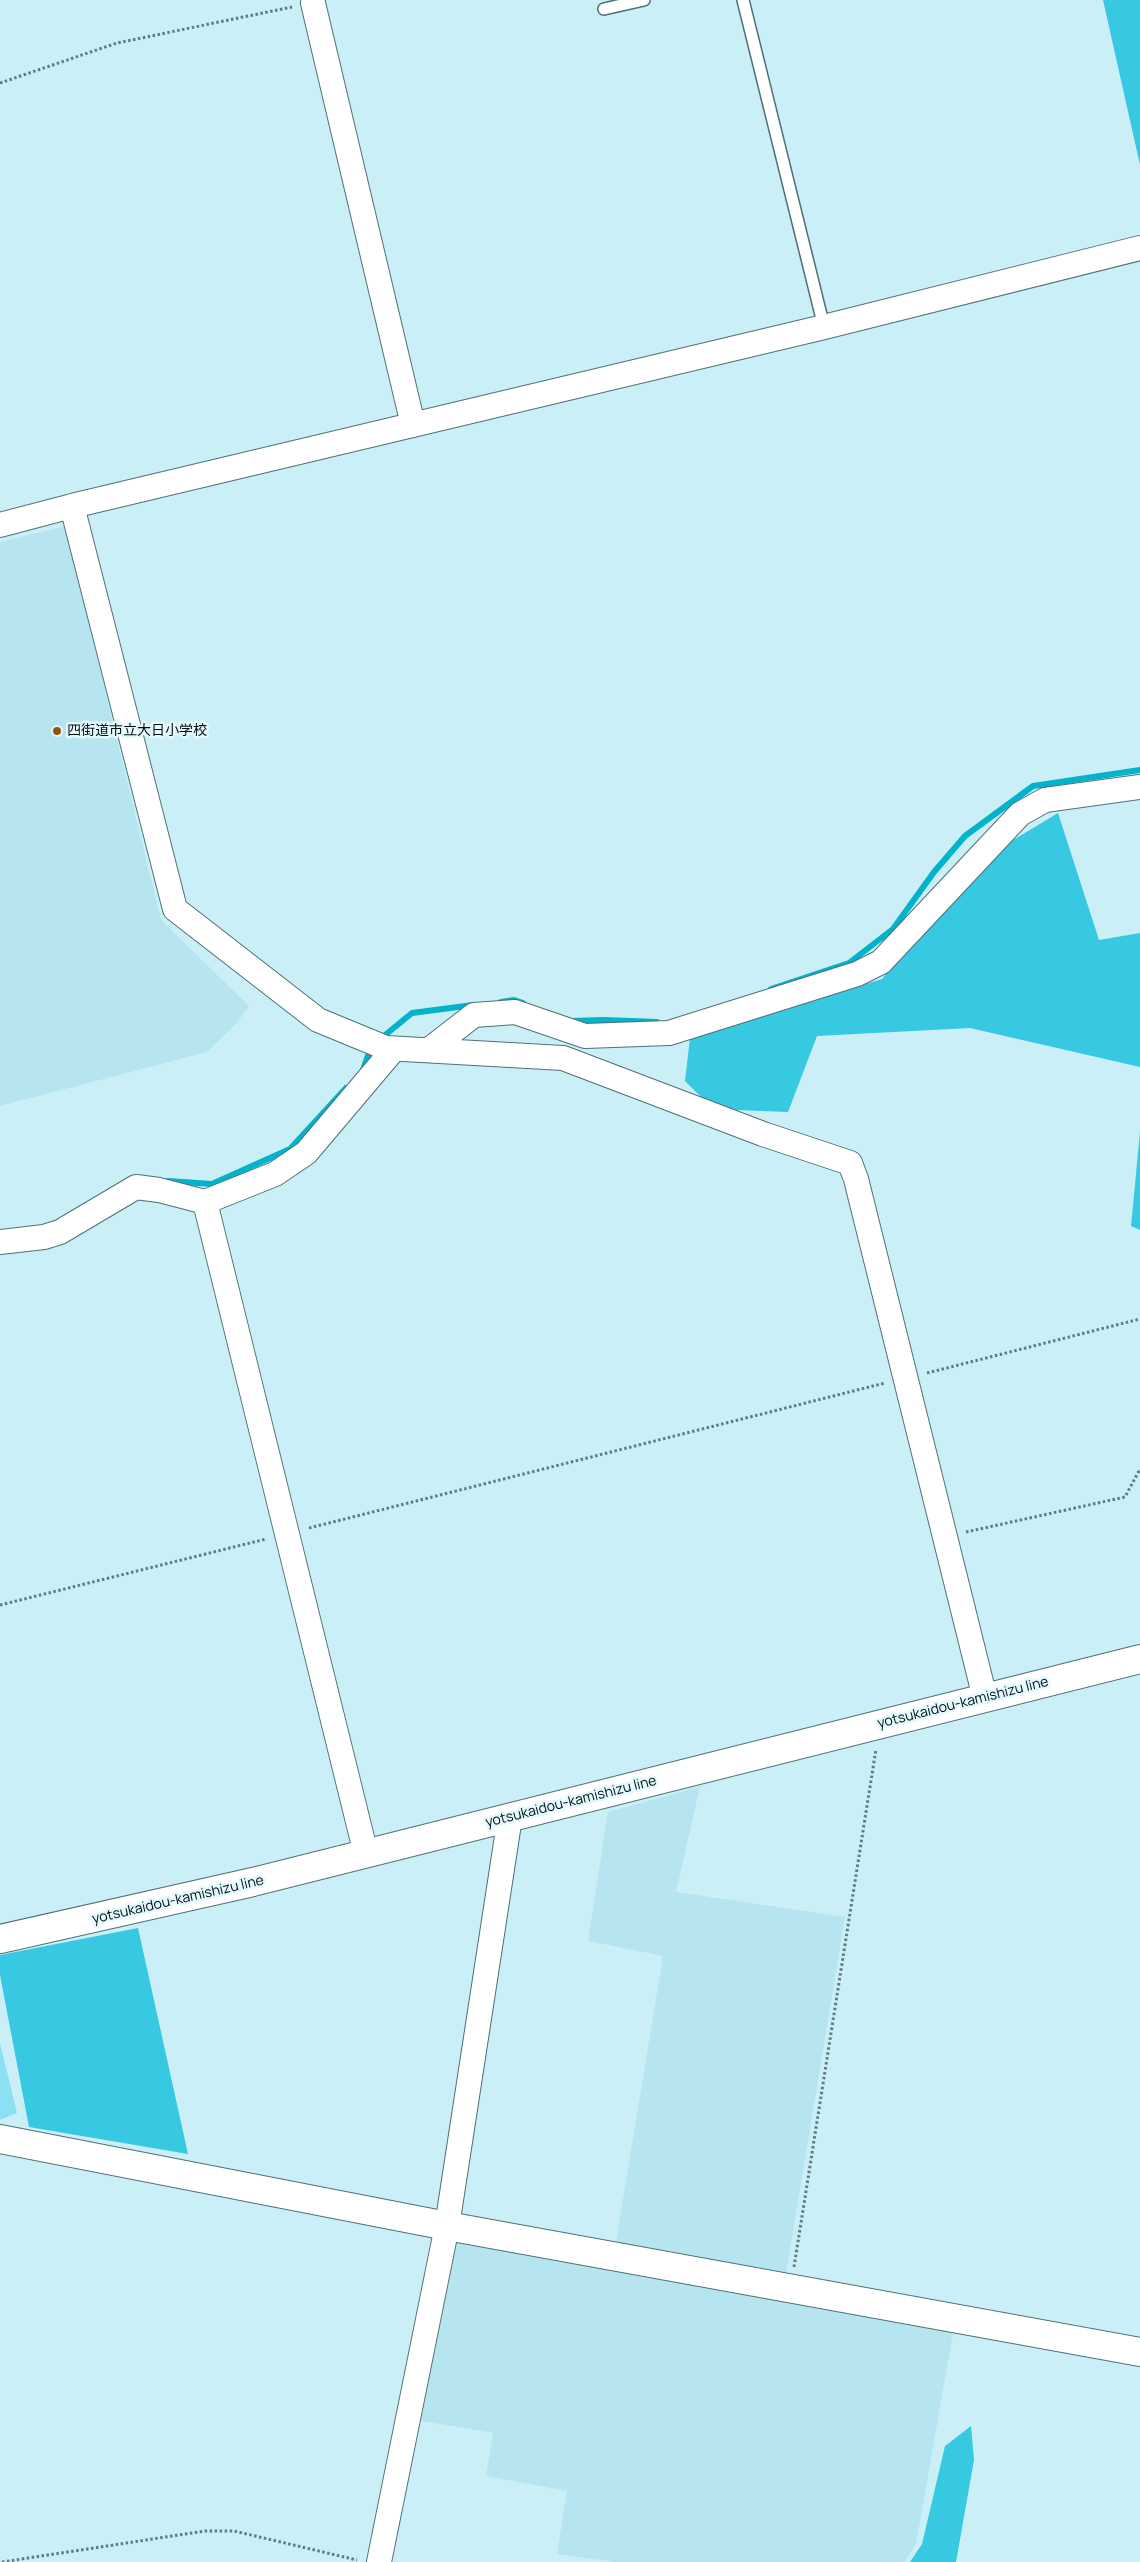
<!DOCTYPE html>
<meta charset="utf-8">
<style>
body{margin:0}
canvas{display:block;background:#caeff7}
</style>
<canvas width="1140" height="2562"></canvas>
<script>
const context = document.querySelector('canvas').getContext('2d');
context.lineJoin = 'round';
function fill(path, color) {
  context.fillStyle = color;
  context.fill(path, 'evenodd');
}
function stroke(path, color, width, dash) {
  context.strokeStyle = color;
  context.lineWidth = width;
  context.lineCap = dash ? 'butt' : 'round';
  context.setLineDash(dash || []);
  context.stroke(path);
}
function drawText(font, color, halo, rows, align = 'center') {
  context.font = font + ' Manrope,"Noto Sans JP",sans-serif';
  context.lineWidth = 5;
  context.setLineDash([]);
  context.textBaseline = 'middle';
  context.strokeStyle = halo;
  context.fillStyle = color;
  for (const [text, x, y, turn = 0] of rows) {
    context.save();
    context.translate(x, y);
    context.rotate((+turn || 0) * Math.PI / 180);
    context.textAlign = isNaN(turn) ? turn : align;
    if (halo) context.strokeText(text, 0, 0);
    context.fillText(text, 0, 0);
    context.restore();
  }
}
fill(new Path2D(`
 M65,526L161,920L249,1006L237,1023L207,1052L0,1106V542Z
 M700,1787L676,1892L845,1917L786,2274L616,2242L663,1956L588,1941L608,1812Z
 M452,2239L953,2333L916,2544L904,2562H616L557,2554L567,2491L486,2476L493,2433L415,2420Z`), '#b6e5ef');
fill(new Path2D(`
 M0,2043L17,2113L0,2120Z`), '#8be1f3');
fill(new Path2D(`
 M1103,0H1140V165Z
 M1058,813L1099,940L1140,933V1067L970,1028L817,1036L788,1112L736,1110L704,1100L685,1081L690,1038L882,979L975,863Z
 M1140,1132V1230L1131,1226Z
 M138,1928L188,2154L29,2127L0,1975V1955Z
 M971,2426L974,2460L956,2562H910L922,2544L945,2446Z`), '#37c8e2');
stroke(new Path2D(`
 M771,989L849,963L893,929L934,872L965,836L1033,786L1140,770
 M501,1002L514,1000L523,1003
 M572,1021L604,1020L657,1022
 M379,1040L412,1013L473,1005
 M363,1070L371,1047
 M168,1181L212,1184L290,1149L346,1088`), '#03b3cc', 6);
const lane = new Path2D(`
 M743,0L824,327
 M604,9L644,0`);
const street = new Path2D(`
 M313,3L413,425
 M72,506L175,909L318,1020L386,1048L563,1058L763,1134L850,1163L856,1179L985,1698
 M0,525L72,506L824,327L1140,248
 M430,1049L474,1015L515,1012L585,1036L669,1033L857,974L881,962L1020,814L1045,800L1140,787
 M205,1202L366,1854
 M0,1242L44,1237L60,1232L136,1187L159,1190L205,1202L275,1174L306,1153L394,1049
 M379,2562L447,2226L510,1817`);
const secondary = new Path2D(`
 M0,1939L253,1882L1140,1659
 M0,2139L447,2226L1140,2352`);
stroke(lane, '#4f7178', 14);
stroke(street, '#4f7178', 26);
stroke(secondary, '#4f7178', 30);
stroke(new Path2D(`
 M0,83L117,43L292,7
 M927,1373L1140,1319
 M309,1528L885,1383
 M966,1532L1125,1497L1140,1469
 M0,1605L266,1539
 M794,2267L876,1749
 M2,2562L205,2531H234L357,2560`), '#637a7f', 3, [2.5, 2.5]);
stroke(lane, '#fff', 11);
stroke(street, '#fff', 24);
stroke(secondary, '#fff', 28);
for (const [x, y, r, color] of [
 [57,731,5,"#8f5412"]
]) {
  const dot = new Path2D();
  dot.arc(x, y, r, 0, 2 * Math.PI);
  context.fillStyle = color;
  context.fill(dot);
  stroke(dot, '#e3f9fe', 2);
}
drawText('14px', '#030e11', '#e3f9fe', [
 ["四街道市立大日小学校",67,731]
], 'left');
drawText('14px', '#030e11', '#e3f9fe', [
 ["yotsukaidou-kamishizu line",963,1703,-14],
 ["yotsukaidou-kamishizu line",571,1802,-14],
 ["yotsukaidou-kamishizu line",178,1900,-13]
]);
</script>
